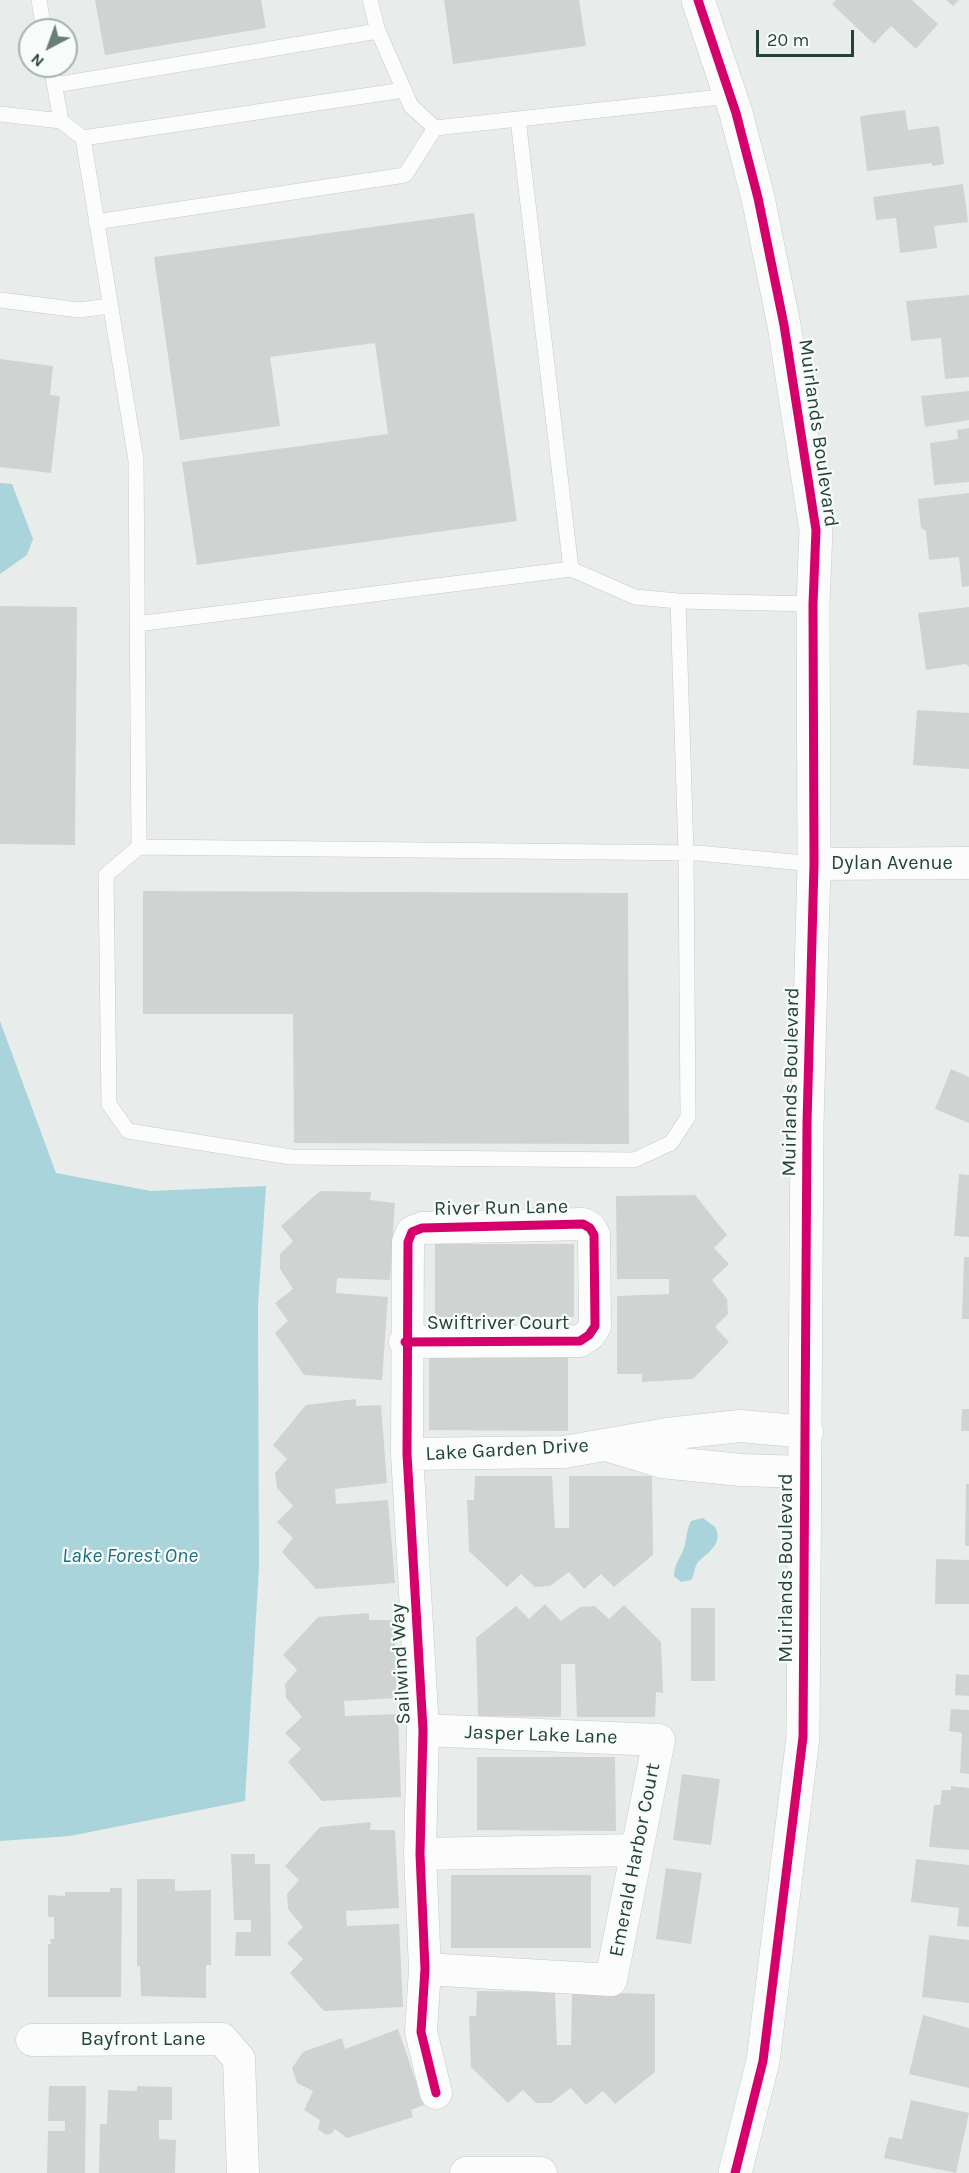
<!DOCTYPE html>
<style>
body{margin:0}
#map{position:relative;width:969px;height:2173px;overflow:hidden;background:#e8edeb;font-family:Karla,sans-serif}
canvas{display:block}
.north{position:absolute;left:18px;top:18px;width:60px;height:60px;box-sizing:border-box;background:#f7fbf9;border:2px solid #a3b1ad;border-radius:50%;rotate:221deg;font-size:16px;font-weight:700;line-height:24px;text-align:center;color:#24423a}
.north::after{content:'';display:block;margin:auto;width:21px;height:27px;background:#697e78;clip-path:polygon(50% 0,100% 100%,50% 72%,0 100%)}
.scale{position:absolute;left:756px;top:30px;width:98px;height:27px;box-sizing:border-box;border:3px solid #24423a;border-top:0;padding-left:8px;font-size:18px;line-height:21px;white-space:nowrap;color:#24423a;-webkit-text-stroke:4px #f7fbf9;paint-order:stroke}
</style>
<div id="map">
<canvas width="969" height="2173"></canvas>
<div class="north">N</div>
<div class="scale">20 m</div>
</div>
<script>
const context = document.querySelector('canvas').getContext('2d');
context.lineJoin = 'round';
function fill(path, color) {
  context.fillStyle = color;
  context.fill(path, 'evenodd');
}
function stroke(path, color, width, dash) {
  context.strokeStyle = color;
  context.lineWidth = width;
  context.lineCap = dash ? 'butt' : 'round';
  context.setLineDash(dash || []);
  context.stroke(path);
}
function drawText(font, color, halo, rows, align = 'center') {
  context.font = font + ' Karla,sans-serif';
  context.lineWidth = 4.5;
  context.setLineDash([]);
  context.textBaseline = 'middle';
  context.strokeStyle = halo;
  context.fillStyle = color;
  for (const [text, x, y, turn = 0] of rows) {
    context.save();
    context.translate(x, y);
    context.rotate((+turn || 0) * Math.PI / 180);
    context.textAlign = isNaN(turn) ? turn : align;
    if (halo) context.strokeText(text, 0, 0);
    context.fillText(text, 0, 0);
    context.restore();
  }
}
fill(new Path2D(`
 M0,483L12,484L33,539L27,555L0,574Z
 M0,1021L56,1173L151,1191L266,1186L258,1305L259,1567L245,1801L70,1836L0,1841Z
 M703,1518L715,1527C724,1544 708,1552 698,1562C694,1567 695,1575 691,1580L681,1582L674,1576C674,1563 683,1555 685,1544C687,1535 687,1529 691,1521Z`), '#a9d4db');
fill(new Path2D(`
 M95,0H261L266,28L105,55Z
 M444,0H579L586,46L453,64Z
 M836,0H912L938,24L916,49L891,26L874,44L832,4Z
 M946,0H959L953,6Z
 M905,110L908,130L939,126L944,164L932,166V163L867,171L860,116Z
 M963,184L968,222L934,226L937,248L900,253L896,218L876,220L873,197Z
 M474,213L517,521L197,565L182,462L388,434L375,343L270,357L280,426L180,440L154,257Z
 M969,295V377L945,379L941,338L911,341L906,301Z
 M0,359L53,366L50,395L60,396L51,473L0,467Z
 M969,391V420L925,427L921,396Z
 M969,428V482L934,485L930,443L958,439L957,430Z
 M969,493V586L962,587L959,557L929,560L926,531L921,528L918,499Z
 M0,606L77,607L75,845L0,844Z
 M969,607V667L966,664L926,670L918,613Z
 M917,710L969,713V769L913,765Z
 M143,891L628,893L629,1144L294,1143L293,1014H143Z
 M951,1069L969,1077V1123L935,1109Z
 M959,1174L969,1175V1237L954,1236Z
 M320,1191L371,1192L370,1200L395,1203L390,1280L337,1278L336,1293L388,1297L382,1380L304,1375L275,1333L288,1321L275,1303L293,1289L280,1269V1254L293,1241L281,1226Z
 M695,1195L727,1235L714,1248L729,1264L712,1280L727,1299L728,1314L715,1327L729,1342L693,1379L642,1382V1374H617V1296L669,1294V1279H617L616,1196Z
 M435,1244H574V1317H435Z
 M964,1257H969V1319H962Z
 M429,1357H568V1431L429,1430Z
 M356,1399V1406L381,1405L387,1483L335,1489L336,1504L388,1500L395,1583L316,1589L282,1552L293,1538L277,1522L293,1506L277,1488L275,1473L287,1459L273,1445L306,1405Z
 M962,1409H969V1431H961Z
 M475,1476H552L555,1528H569V1476H652L653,1555L614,1587L601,1574L584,1589L569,1572L550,1586L535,1587L521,1574L507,1587L469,1551L467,1500H474Z
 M966,1484H969V1546H965Z
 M936,1559L969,1560V1604H935Z
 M545,1604L561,1621L580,1607L595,1606L609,1619L624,1605L661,1642L663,1693L656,1692L655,1717H577L575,1664H561V1717L478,1716L476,1638L516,1606L529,1619Z
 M691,1608H715V1681H691Z
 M369,1613V1620H394L397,1698L344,1701L345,1716L398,1714L401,1797L322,1801L288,1762L301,1749L285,1733L302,1717L286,1698L285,1684L297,1670L283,1655L318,1617Z
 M956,1674L969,1675V1696L955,1695Z
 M951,1709L969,1710V1774L960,1773L962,1733L949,1731Z
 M477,1757H615L616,1831L477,1830Z
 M682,1774L720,1779L711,1845L673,1840Z
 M951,1786L969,1788V1850L929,1847L934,1805H940L942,1790H951Z
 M371,1822L370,1830H395L399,1908L346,1911L347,1926L399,1924L403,2007L324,2011L290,1973L303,1959L287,1943L303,1927L288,1909L287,1894L299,1880L285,1866L320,1827Z
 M231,1854H255V1864H270L271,1956H235L236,1932H251V1920H234Z
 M916,1859L969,1865V1927L957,1926L959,1908L911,1902Z
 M666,1868L702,1873L691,1944L656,1939Z
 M451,1875H591V1948H451Z
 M137,1879H175V1891L211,1890V1965H206V1998L141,1996L140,1966H137Z
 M110,1888H122L121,1997H48V1944H51L50,1939H54V1917H48V1895L65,1896V1892H110Z
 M929,1935L969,1940V2003L922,1997Z
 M477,1991L555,1992L557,2045H571L572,1992L655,1994V2072L615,2104L603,2091L586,2105L571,2088L551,2103H536L523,2090L508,2103L471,2067L469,2016H476Z
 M923,2015L969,2028V2088L909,2074Z
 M398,2029L424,2105L411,2110L413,2117L347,2138L335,2129L331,2134L326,2135L318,2129L320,2120L304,2110L313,2091L297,2083L292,2068L303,2052L342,2038L345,2049Z
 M49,2086H86L85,2173H47L48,2131H65V2121H48Z
 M137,2086L172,2087V2120H159V2139L176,2140L175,2173H99L100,2124H107L108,2090L137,2091Z
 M911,2100L969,2113L956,2173L884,2158L889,2137L902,2139Z`), '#cfd4d2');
const lane = new Path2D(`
 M39,0L44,30
 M370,0L378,31L411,106L435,128L730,96
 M55,85L378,31
 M0,114L61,121L51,66
 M518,119L571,569
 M61,121L83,138L136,460L139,847L698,853L814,864
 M83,138L404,90
 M96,222L405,175L435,128
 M0,300L79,310L110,306
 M137,624L571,569L635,597L678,601L813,604
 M139,847L106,875L109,1104L128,1131L291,1157L634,1160L671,1143L688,1117L686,853L678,601`);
const street = new Path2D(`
 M814,864L969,863
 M405,1342L580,1341L589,1335L595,1326L594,1235L590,1228L583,1224L422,1228L412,1232L408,1242L407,1454L423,1730L420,1854L425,1969L421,2032L436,2093
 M613,1447L662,1462L741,1470L804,1472
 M407,1454L564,1452L667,1434L740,1426L807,1432
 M423,1730L659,1740L611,1980L425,1969
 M420,1854L637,1850
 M32,2040L222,2039L239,2059L243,2173
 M466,2173H541`);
const secondary = new Path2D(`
 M698,0L736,113L758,198L784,325L816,530L813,604L814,864L807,1123L803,1737L763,2061L735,2173`);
stroke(lane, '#c5cac8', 16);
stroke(street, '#c5cac8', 33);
stroke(secondary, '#c3cbc8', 34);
stroke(lane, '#fcfcfc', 15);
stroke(street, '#fcfcfc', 32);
stroke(secondary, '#fcfcfc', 33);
stroke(new Path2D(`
 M698,0L736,113L758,198L784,325L816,530L813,604L814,864L807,1123L803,1737L763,2061L735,2173
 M405,1342L580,1341L589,1335L595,1326L594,1235L590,1228L583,1224L422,1228L412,1232L408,1242L407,1454L423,1730L420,1854L425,1969L421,2032L436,2093`), '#d6006c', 9);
drawText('20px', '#24423a', '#f7fbf9', [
 ["Muirlands Boulevard",818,433,82],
 ["Dylan Avenue",892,863],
 ["Muirlands Boulevard",791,1082,-89],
 ["River Run Lane",501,1208,-1],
 ["Swiftriver Court",498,1323],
 ["Lake Garden Drive",507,1450,-3],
 ["Muirlands Boulevard",786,1568,-90],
 ["Sailwind Way",401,1664,-93],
 ["Jasper Lake Lane",541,1735,2],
 ["Emerald Harbor Court",635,1860,-79],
 ["Bayfront Lane",143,2039]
]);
drawText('italic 21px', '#1c6f80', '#f7fbf9', [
 ["Lake Forest One",130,1556]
]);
</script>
